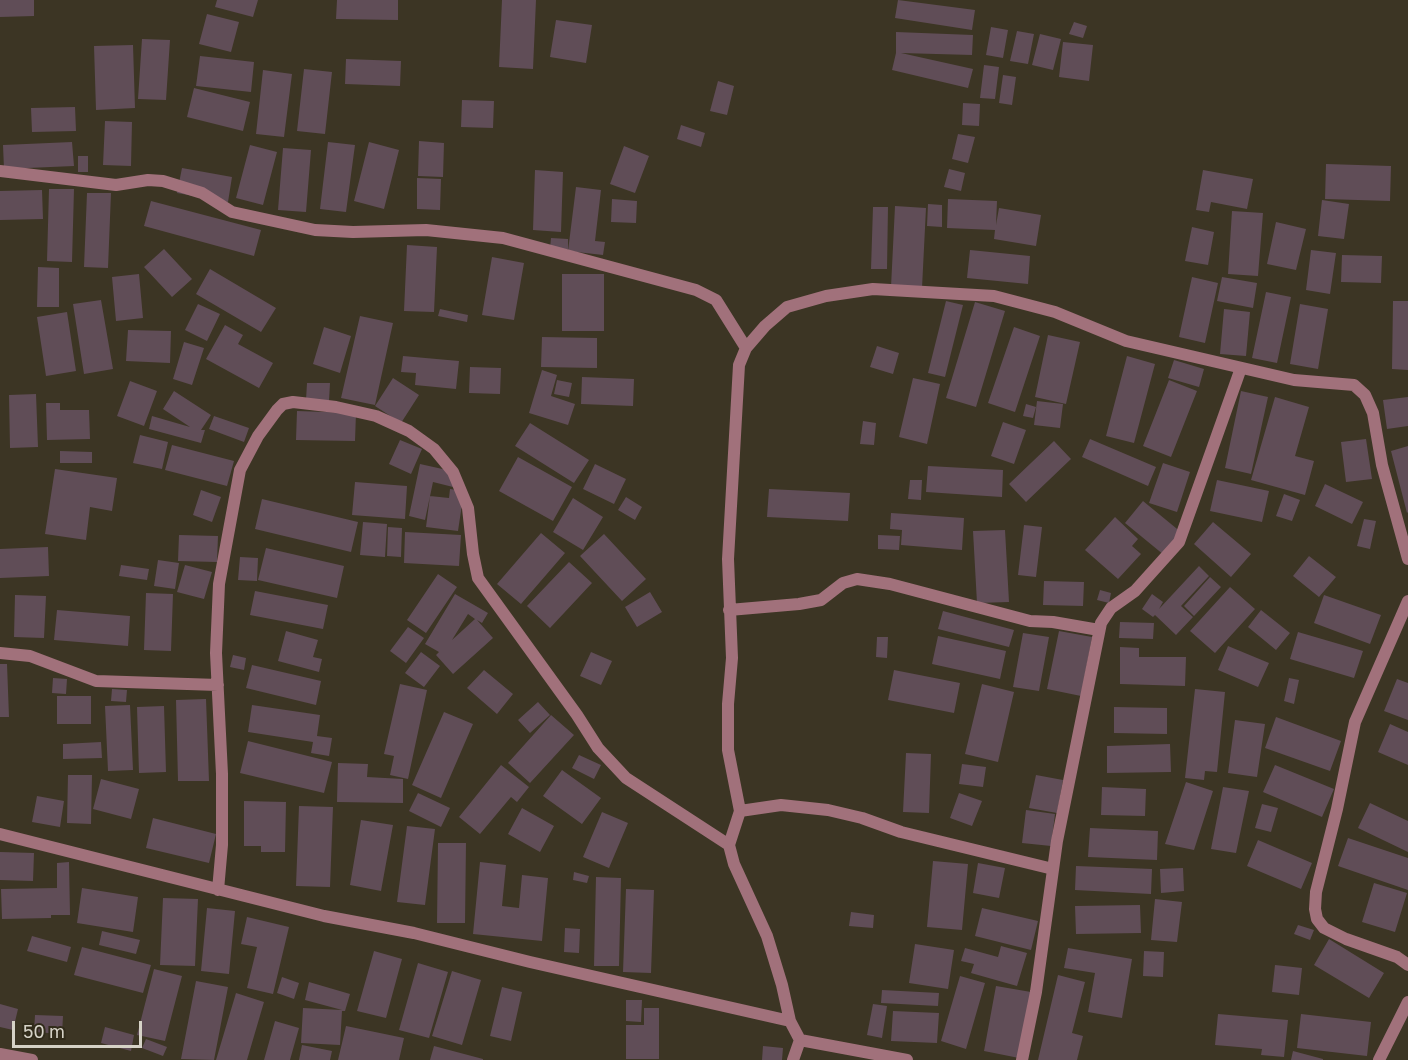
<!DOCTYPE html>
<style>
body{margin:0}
#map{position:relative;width:1408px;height:1060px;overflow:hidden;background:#3c3524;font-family:"Golos Text",sans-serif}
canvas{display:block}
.scale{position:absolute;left:12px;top:1021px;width:130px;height:27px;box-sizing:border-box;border:3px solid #d6d2c7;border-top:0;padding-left:8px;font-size:18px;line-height:21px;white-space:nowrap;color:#d6d2c7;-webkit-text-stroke:4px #312b1a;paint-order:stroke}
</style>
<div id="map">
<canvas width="1408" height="1060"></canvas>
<div class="scale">50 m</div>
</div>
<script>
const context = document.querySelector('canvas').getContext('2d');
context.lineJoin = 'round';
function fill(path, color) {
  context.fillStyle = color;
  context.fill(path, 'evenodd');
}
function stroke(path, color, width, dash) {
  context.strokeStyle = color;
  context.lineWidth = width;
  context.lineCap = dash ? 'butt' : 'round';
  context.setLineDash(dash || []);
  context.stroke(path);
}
fill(new Path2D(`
 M0,0H34V16L0,17Z
 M217,0H258L253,17L215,7Z
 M337,0H398V20L336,19Z
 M502,0H536L533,69L499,67Z
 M898,0L975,10L972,30L895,18Z
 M207,14L239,22L231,52L199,44Z
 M556,20L592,25L586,63L550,57Z
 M1074,22L1087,26L1083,38L1069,34Z
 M991,27L1008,30L1003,58L986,55Z
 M1017,31L1034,34L1028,64L1010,61Z
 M896,32L973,35L972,55L901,53L973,69L968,88L892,70L896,53Z
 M1040,34L1061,39L1053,70L1032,65Z
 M142,39L170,40L166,100L138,99Z
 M1063,42L1093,45L1089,81L1059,77Z
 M133,45L135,108L96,110L94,46Z
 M200,56L254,62L251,92L196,86Z
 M346,59L401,61L400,86L345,84Z
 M984,65L999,67L995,99L980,98Z
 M304,69L332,72L325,134L297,131Z
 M263,70L292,74L284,137L256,134Z
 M1003,75L1016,77L1012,105L999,103Z
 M718,81L734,86L727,115L710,111Z
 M194,88L250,102L243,131L187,117Z
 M462,100L494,101L493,128L461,127Z
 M963,103L980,104L979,126L962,125Z
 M75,107L76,131L32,132L31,108Z
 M105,121L132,122L131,166L103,165Z
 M681,125L705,133L701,147L677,139Z
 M958,134L975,137L968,163L952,159Z
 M419,141L444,143L443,177L418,176Z
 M72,142L74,166L4,169L3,145Z
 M328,142L355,145L346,212L320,209Z
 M369,142L399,150L384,209L354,201Z
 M250,145L277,152L263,205L236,198Z
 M624,146L649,156L635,193L610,184Z
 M283,148L311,150L306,212L278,210Z
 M78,156H88V172H78Z
 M1326,164L1391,166L1390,201L1325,199Z
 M182,168L232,177L228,202L177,193Z
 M949,169L965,173L961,191L944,187Z
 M535,170L563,172L561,232L533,230Z
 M1203,170L1253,179L1247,209L1211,202L1209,212L1196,210Z
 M417,178L441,179L440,210L417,209Z
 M576,187L601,190L595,241L605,242L603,255L568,251Z
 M49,189H74L72,262L47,261Z
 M42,190L43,219L0,220V191Z
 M87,193H111L108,268L84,267Z
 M612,199L637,201L636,223L611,222Z
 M948,199L997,201L996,225L999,208L1041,215L1036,246L994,239L995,230L947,228Z
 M1322,200L1349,204L1344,239L1318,236Z
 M151,201L261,230L254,256L144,226Z
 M928,204L942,205V227L927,226Z
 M895,206L926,208L922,288L891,287Z
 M873,207H888L887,269H871Z
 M1232,211L1263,213L1258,276L1228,274Z
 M1276,222L1306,229L1296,270L1267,264Z
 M1192,227L1214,232L1208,265L1185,261Z
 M551,238L568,239V249H550Z
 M407,245L437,247L434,312L404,311Z
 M164,249L192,279L172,297L144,267Z
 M970,250L1030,256L1028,284L967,278Z
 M1311,250L1336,253L1330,294L1306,290Z
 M1342,255L1382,256L1381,283L1341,282Z
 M492,257L524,263L514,320L482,315Z
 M38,267L59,268V307H37Z
 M210,269L276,308L261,332L196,294Z
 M139,274L143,318L116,321L112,277Z
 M562,274H604V331H562Z
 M1192,277L1218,283L1205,343L1179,337Z
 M1222,277L1257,283L1253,308L1217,301Z
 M1266,292L1291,297L1277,363L1252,358Z
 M101,300L113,369L84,374L73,304Z
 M946,301L963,305L945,377L928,373Z
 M1393,301H1408V370L1392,369Z
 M975,302L1005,311L976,407L946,398Z
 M198,304L220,314L207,341L185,330Z
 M1300,304L1328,309L1318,369L1290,364Z
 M440,309L468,315L467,322L438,316Z
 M1224,309L1250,312L1246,356L1220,354Z
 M67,312L76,371L46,376L37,317Z
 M360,316L393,323L375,405L341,398Z
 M225,325L243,335L238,344L273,363L259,388L206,359Z
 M324,327L351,336L340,373L313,364Z
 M1014,327L1040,336L1015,412L988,403Z
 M128,330L171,331L170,363L126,361Z
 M1048,335L1080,342L1066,404L1035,397Z
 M542,337L597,338V368L541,367Z
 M184,342L204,348L192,385L173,379Z
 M877,346L899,353L893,374L870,367Z
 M403,356L459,361L456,389L415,385L416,373L401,372Z
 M1127,356L1155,364L1134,443L1106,436Z
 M1174,360L1204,369L1199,387L1168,378Z
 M470,367L501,368L500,394L469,393Z
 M542,370L557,375L551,396L575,404L568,425L529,413Z
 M582,377L634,379L633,406L581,404Z
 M393,378L419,395L401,423L375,406Z
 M913,378L940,384L927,444L899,437Z
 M557,380L572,383L569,397L554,394Z
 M1169,380L1197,391L1171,457L1143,446Z
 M130,381L157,391L144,426L117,416Z
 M307,383H330L329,401L306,400Z
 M174,391L211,415L201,430H205L201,443L149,429L152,416L190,427L163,409Z
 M1241,391L1268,397L1251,474L1225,468Z
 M36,394L38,447L10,448L9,395Z
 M1275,397L1309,407L1295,456L1314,461L1305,495L1251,480Z
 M1408,397V426L1387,429L1383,400Z
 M1037,401L1063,404L1060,428L1034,425Z
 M46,403H60V410H89L90,439L47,440Z
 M1026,404L1036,407L1033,418L1023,416Z
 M297,411L356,413L355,441L296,440Z
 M214,416L249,428L244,442L209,429Z
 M863,421L876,423L874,445L860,444Z
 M1003,422L1026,430L1014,464L991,456Z
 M530,423L589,460L574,483L515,446Z
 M140,435L168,442L162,469L133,463Z
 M1090,439L1156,467L1148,486L1082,457Z
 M1366,439L1372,479L1346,482L1341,442Z
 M400,440L422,449L411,474L389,464Z
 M1054,441L1071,459L1026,502L1009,484Z
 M172,445L234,461L227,486L165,470Z
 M1408,446V512L1407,513L1391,451Z
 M60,451L92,452V463H60Z
 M518,457L572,487L553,521L499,491Z
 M1163,463L1190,472L1177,512L1149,503Z
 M420,464L456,472L453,487L433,482L425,520L409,516Z
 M595,464L626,479L614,504L583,489Z
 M928,466L1003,470L1002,497L926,492Z
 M55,469L117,478L112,511L90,507L86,540L45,534Z
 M910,480H922L921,500L908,499Z
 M1217,480L1269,491L1262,522L1210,511Z
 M355,482L407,486L405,519L352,515Z
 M1325,484L1363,502L1352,524L1315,506Z
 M450,489L464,491L458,531L426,527L430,496L449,498Z
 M769,489L850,493L848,521L767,517Z
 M201,490L221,497L212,522L193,515Z
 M1284,494L1300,500L1292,521L1276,516Z
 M626,497L642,507L635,520L618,510Z
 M573,498L603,517L583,550L553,532Z
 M262,499L358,522L351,552L255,529Z
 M1143,501L1182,533L1164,555L1125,523Z
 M891,513L964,518L962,550L901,545L902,530L890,529Z
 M1115,517L1138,539L1132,546L1141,554L1118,579L1085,550Z
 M1364,519L1376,521L1370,549L1357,546Z
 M363,522L387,524L385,557L360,555Z
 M1213,522L1251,554L1231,577L1194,544Z
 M1024,525L1042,527L1036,577L1018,575Z
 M388,527L402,528L401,557L387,556Z
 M1005,530L1009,602L977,603L973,531Z
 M405,532L461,535L459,566L404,563Z
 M541,533L565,553L521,604L497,584Z
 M604,534L646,579L622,601L580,556Z
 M179,535L218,536L217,562L178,561Z
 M878,535L900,536L899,550L878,549Z
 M48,547L49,576L0,578V549Z
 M266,548L344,566L337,598L258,580Z
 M1309,556L1336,577L1319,597L1293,576Z
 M240,557L258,558L257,581L238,580Z
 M158,560L179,563L175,589L154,586Z
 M569,562L592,583L550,628L527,606Z
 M121,565L149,569L147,580L119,576Z
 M185,565L212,572L204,599L177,592Z
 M1199,566L1209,576L1181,606L1193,617L1176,635L1155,615L1153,617L1142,609L1152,594L1163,602L1159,609Z
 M438,574L457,587L426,633L407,620Z
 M1210,577L1221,587L1194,616L1184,606Z
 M1044,581L1084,582L1083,606L1043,605Z
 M1230,587L1255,609L1215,653L1190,631Z
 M1100,590L1111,593L1109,603L1097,600Z
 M255,591L328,605L323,629L250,615Z
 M650,592L662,612L637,627L625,607Z
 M146,593L173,594L171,651L144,650Z
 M455,594L488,613L482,623L477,620L493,638L453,674L436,655L439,652L425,644ZM468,614L475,619L452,640Z
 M15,595L46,596L44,638L14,637Z
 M1324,595L1381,615L1370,644L1314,623Z
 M57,610L130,616L128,646L54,640Z
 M1261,610L1290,633L1276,650L1248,627Z
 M943,611L1014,630L1009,647L938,629Z
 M1120,622L1154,623L1153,639L1119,638Z
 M408,627L424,638L406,663L390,651Z
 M286,631L318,640L313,657L322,659L319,672L278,661Z
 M1059,631L1092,637L1081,696L1047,689Z
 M1298,632L1363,651L1354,678L1290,659Z
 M1023,633L1049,637L1039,691L1013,687Z
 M938,636L1006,651L1000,679L932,664Z
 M877,637H888L887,658L876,657Z
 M1228,646L1269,663L1258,687L1218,670Z
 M1120,647L1139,648V657H1186L1185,686L1120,684Z
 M421,652L440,666L424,687L405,673Z
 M591,652L612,661L601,685L580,676Z
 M233,655L246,658L244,670L230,667Z
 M0,664H7L9,717H0Z
 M252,665L321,681L316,705L246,688Z
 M484,670L513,694L497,714L467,688Z
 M894,670L960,683L954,713L888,700Z
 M53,678L67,679L66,694L52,693Z
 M1289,678L1299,680L1294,704L1284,701Z
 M1397,679L1408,683V720L1384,711Z
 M400,684L427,690L408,779L390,775L394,756L384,754Z
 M982,684L1014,692L998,762L965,754Z
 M112,689L127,690L126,702L111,701Z
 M1195,689L1225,692L1217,772L1205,771L1204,780L1185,778Z
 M57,696H91V724H57Z
 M206,699L209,781H178L176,700Z
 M538,702L550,715L530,733L518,720Z
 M130,705L133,770L108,771L105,706Z
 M252,705L320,715L317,736L332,738L329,756L311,753L313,742L248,732Z
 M164,706L166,772L139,773L137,707Z
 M1114,707L1167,708V734L1114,733Z
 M444,712L473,724L441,798L412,785Z
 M551,715L574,735L530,783L508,763Z
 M1276,717L1341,741L1330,771L1265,748Z
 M1235,720L1265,724L1257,777L1228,773Z
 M1390,724L1408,732V765L1378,752Z
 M248,741L332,762L324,793L240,773Z
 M101,742L102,758L63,759V744Z
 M1170,744L1171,772L1107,773V746Z
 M906,753L931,754L929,813L903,812Z
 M579,755L601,765L594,779L572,768Z
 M338,763L368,764L367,777L403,779V803L337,802Z
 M962,764L986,767L983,787L959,784Z
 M501,765L529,787L517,802L511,797L480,834L459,817Z
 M1275,765L1334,789L1322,817L1263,792Z
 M562,770L601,798L582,824L543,796Z
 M68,775H92L91,824L67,823Z
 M1036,775L1063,780L1057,813L1029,808Z
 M101,779L139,789L131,819L93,809Z
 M1186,782L1213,791L1194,850L1165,844Z
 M1102,787L1146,789L1145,816L1101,815Z
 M1223,787L1249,791L1236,853L1211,849Z
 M418,793L450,808L441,827L409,811Z
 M959,793L982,801L972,826L950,818Z
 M37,796L64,801L60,827L32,822Z
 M244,801L286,802L285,852H261V846H244Z
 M1370,803L1408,821V852L1358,828Z
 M1262,804L1278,808L1271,832L1255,828Z
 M299,806L333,807L330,887L296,886Z
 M522,808L554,826L540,852L508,834Z
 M1026,810L1055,814L1051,846L1022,843Z
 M602,812L628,823L609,868L583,857Z
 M153,818L216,834L209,863L146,848Z
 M361,820L393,825L381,891L350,885Z
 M407,826L435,829L425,905L397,902Z
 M1090,828L1158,831L1157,860L1088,857Z
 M1348,838L1408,858V890L1338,866Z
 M1258,840L1312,863L1301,889L1247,866Z
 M438,843H466L465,923H437Z
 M0,852L34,853L33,881L0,880Z
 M933,861L968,864L962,930L927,927Z
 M69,862L70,915H51V918L2,919L1,889L57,888V863Z
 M480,862L506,865L502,906L519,908L522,875L548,878L542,941L473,934Z
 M978,863L1005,868L999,898L973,893Z
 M1076,866L1152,869L1151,894L1075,890Z
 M1183,868L1184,891L1161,893L1160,869Z
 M574,872L589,876L587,883L573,880Z
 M596,877L621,878L619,966H594Z
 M1374,883L1407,893L1395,932L1362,922Z
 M82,888L138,897L133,932L77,923Z
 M626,889L654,890L651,973L623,972Z
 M163,898L198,899L195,966L160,965Z
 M1155,899L1182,902L1177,942L1151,940Z
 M1140,905L1141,933L1076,934L1075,906Z
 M207,908L235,911L229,974L201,971Z
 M982,908L1038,921L1031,950L975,936Z
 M851,912L874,915L873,928L849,926Z
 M247,917L289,927L273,994L247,988L257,947L241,944Z
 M1298,925L1314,930L1310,940L1294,934Z
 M565,928L580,929L579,953L564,952Z
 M102,931L140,940L136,954L99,945Z
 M32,936L71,947L67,962L27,951Z
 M1329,939L1384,973L1369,998L1314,965Z
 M915,944L954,950L948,989L909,983Z
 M1001,946L1027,953L1017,986L971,973L974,964L961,961L965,948L998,957Z
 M82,947L151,965L143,993L74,975Z
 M1068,948L1132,959L1122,1018L1088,1012L1095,973L1064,968Z
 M374,951L402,959L386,1018L357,1011Z
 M1144,951L1164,952L1163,977L1143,976Z
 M418,963L448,972L429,1038L399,1030Z
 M1275,965L1302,968L1299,995L1272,992Z
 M154,969L182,976L165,1041L137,1035Z
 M452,971L481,980L462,1045L432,1036Z
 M1058,975L1085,982L1072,1033L1083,1036L1077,1060H1038Z
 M960,976L985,983L966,1049L941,1041Z
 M282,977L299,983L294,999L277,993Z
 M196,981L228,987L214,1060L181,1059Z
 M309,982L350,994L345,1011H342L340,1045L301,1043L303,1008L342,1010L305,1000Z
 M996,986L1031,992L1019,1058L984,1051Z
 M502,987L522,992L511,1041L490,1036Z
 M882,990L939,993L938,1006L881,1003Z
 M236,993L264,1002L247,1060H216Z
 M626,1000H642L641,1022L626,1021Z
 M0,1004L18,1009L13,1030L0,1027Z
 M873,1004L887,1006L882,1038L867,1035Z
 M644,1008H659V1059H626V1025H644Z
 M893,1011L939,1013L937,1043L891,1041Z
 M1218,1014L1288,1020L1284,1057L1261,1055L1262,1049L1215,1045Z
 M1301,1014L1371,1022L1367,1056L1297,1048Z
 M35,1015L63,1016L62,1034L34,1032Z
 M275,1021L299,1028L290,1060H264Z
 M346,1026L404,1038L399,1060H338Z
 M105,1027L134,1035L131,1051L101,1043Z
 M146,1039L167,1047L163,1056L142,1048Z
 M302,1045L332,1051L330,1060H299Z
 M434,1046L483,1059V1060H430Z
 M763,1046L783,1048L782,1060H762Z
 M1293,1051L1323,1059V1060H1291Z`), '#604d57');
stroke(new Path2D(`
 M0,171L116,185L148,180L163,181L202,193L232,212L315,230L353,232L426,230L503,238L696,290L716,300L746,348
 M1408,601L1355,722L1337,809L1316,892L1315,909L1317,919L1324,928L1346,939L1397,957L1408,965
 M729,610L799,604L821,600L843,583L857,579L890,584L1030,621L1053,622L1099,630
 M0,653L30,656L96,681L218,685
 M740,811L781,805L828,810L862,818L901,832L1053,869
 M0,834L324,916L414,933L530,962L790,1021
 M218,890L222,845V774L216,653L219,584L240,470L258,436L277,410L283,404L293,402L336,407L376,416L409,431L434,449L453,472L468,508L473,554L478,578L577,715L598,748L626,778L729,845
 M800,1040L790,1021L782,985L767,936L734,864L729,845L740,811L728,750V704L732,658L728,559L739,365L746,348L765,326L787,307L826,296L873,289L994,296L1055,312L1126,341L1294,380L1354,385L1365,395L1373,413L1382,465L1408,559
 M793,1060L800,1040L907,1060
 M1022,1060L1036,992L1057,841L1101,623L1111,608L1135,591L1179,542L1241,368
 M1379,1060L1408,1002`), '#a1717b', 12);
stroke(new Path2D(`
 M0,1054L32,1060`), '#a1717b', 12);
</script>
